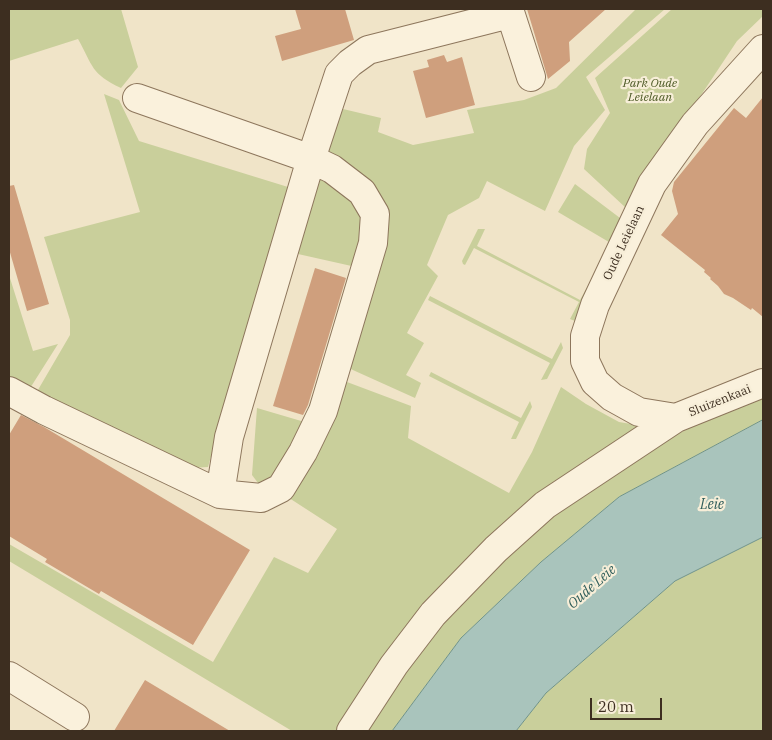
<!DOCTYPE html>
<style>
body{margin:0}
#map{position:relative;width:772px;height:740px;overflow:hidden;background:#f0e4c8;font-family:"IBM Plex Serif",serif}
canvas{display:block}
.frame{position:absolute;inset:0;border:10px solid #3d2e20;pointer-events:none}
.scale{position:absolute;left:590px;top:698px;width:72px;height:22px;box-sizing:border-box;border:2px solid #3d2e20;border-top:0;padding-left:6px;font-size:15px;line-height:18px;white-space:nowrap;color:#3d2e20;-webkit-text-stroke:4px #f7eed8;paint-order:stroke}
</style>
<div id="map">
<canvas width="772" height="740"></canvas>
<div class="frame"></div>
<div class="scale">20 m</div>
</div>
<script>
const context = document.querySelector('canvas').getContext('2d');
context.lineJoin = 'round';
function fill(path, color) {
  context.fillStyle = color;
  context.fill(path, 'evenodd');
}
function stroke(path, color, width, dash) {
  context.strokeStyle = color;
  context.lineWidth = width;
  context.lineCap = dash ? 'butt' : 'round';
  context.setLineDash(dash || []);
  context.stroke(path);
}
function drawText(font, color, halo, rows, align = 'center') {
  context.font = font + ' "IBM Plex Serif",serif';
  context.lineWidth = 4.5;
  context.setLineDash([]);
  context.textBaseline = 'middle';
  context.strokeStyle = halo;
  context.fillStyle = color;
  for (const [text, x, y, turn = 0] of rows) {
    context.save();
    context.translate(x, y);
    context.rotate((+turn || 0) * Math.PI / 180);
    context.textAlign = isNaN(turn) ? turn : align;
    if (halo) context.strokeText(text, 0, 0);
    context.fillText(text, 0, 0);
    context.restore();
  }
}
fill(new Path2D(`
 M9,9H121L138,67L121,88C91,74 93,66 78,39L9,61Z
 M636,9H665L586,77L605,110L574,146L545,211L487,181L479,198L448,215L427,265L438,276L407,333L424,343L406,375L421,383L415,398L344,366L382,232L324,153L331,142L343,109L381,118L378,132L413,145L474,133L467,110L524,100L556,88Z
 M672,9H763V16L737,41L626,208L584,169L587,149L610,113L595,78Z
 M104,94L119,100L139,141L288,187L208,467L190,468L35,395L70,335V320L44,237L140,212Z
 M320,176L336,182L368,221L356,267L298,254Z
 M575,184L624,221L614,245L558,212Z
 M478,229H485L477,246L580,300L589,284H590L578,319L575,321L570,319L579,302L474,248L465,265L463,264L462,261Z
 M9,275L33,351L58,344L27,393L9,383Z
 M430,296L552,359L561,342L563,348L547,379L541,380L550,363L428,300Z
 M431,372L521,418L530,401L532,407L516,439H511L519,422L429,376Z
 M339,379L411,406L408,438L509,493L532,452L561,387L586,404L619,422L655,428L489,537L428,599L384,660L340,731H292L9,561V544L213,662L274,557L308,573L337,529L286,496Z
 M763,395V420L619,497L541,562L461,638L392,731H358L476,577L570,498L643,451L728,409Z
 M257,408L308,423L296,449L267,484L258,483L252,475Z
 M763,537V731H516L546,693L675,581Z`), '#c9cf9b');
const water = new Path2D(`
 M763,420V537L675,581L546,693L516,731H392L461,638L541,562L619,497Z`);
fill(water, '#a9c4bc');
stroke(water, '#6f938a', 1);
fill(new Path2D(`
 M295,9H345L354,40L282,61L275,36L301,29Z
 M527,9H606L569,42L570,61L548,79Z
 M444,55L447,62L462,57L475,105L426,118L413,71L429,67L427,60Z
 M763,97V317L752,308L751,310L733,298L724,294L718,286L710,279L711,278L704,272L705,270L661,235L678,214L672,191L674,182L734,108L746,118Z
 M14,185L49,304L27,311L9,249V186Z
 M315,268L346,278L308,405L303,415L273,406Z
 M21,415L44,427L250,550L193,645L101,591L99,594L45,562L47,559L9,536V435Z
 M145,680L230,731H114Z`), '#cf9f7d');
const minor = new Path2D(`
 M509,9L531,77
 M137,98L311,159L332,169L362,192L375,214L373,243L323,411L303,452L281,488L261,498L220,494L229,437L311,159L339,74L350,63L368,50L510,14
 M9,391L44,410L220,494
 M676,418L639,412L612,397L595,382L585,361V336L595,305L652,184L695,124L763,49
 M9,676L75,717
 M351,731L394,665L433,614L496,549L545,505L676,418L763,383`);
stroke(minor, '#8d765c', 30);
stroke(minor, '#faf1dc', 28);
drawText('italic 12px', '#4d5a26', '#f7eed8', [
 ["Park Oude",650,84],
 ["Leielaan",650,98]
]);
drawText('12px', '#3d2e20', '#f7eed8', [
 ["Oude Leielaan",624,243,-65],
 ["Sluizenkaai",720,401,-22]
]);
drawText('italic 14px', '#2f5d5a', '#f7eed8', [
 ["Leie",712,505],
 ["Oude Leie",592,587,-41]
]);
</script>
